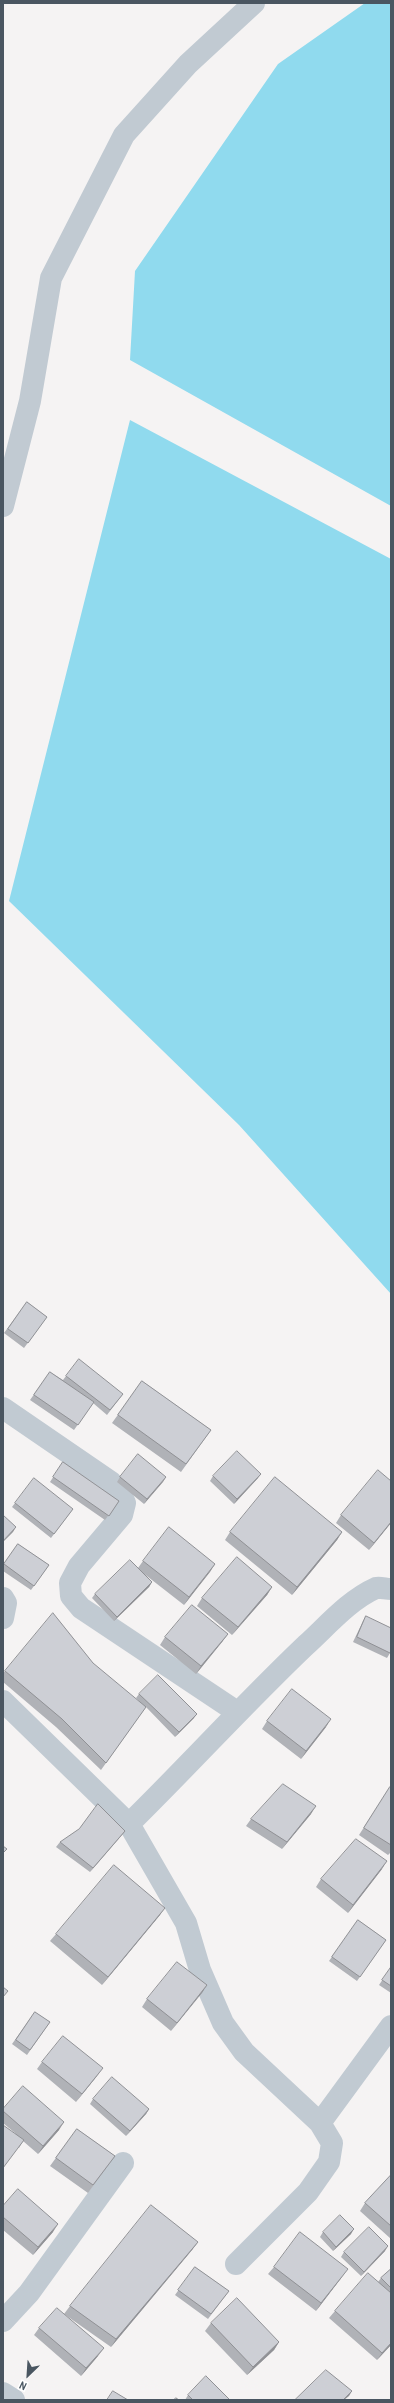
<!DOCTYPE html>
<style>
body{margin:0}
#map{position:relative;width:394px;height:2403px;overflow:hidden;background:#f5f3f3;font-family:"Archivo Narrow",sans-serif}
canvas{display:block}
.frame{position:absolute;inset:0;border:4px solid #4a5661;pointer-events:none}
.north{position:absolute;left:8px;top:2355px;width:40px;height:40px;-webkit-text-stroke:3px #fff;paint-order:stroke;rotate:205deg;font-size:11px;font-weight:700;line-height:16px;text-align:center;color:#4a5661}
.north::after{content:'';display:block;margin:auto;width:14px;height:18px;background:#4a5661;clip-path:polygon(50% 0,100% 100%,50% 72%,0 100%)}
</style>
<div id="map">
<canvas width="394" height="2403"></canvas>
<div class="frame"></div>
<div class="north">N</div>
</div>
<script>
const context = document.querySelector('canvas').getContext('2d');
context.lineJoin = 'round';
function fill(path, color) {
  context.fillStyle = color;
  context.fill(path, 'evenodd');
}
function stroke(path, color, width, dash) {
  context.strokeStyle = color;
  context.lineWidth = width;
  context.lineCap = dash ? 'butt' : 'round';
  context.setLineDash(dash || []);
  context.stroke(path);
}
fill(new Path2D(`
 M365,3H391V506L130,360L135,271L278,64Z
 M130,420L391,559V1294L239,1125L9,901Z`), '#90daee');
stroke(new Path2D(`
 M3,1408L111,1482L120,1492L125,1503L122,1515L79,1566L70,1583L71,1596L81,1608L237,1712
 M3,1598L6,1603L3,1618
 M3,1701L129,1824L186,1923L200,1970L223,2023L244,2052L320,2123L332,2143L329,2162L308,2192L236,2264
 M129,1824C189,1765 245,1703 306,1645C327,1626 349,1600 376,1588C380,1587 386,1589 391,1589
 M320,2123L391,2026
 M3,2321L29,2293L123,2163
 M3,2393L14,2400`), '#c1cad2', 22);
stroke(new Path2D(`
 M3,506L30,401L51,278L124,135L188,64L254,3`), '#c1cad2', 22);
fill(new Path2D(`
 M27,1302L47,1317L24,1348L4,1333Z
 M50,1372L63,1380L66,1376L123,1394L107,1415L93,1403L74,1430L30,1400Z
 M142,1381L211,1430L181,1472L112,1423Z
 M63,1462L119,1501L105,1520L50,1482Z
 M213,1476L258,1478L234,1504L210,1481Z
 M120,1477H166L144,1504L117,1482Z
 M391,1481V1523L369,1550L336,1523L341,1515Z
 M15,1503L73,1509L51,1538L12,1507Z
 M230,1532H342L337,1540L292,1595L225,1540Z
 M18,1544L49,1565L31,1590L3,1571V1565Z
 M143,1561L215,1564L184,1605L143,1573L152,1582L149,1587L114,1621L92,1598L95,1594L138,1568Z
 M272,1587L267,1595L232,1635L197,1606L202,1598Z
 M366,1616L390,1653L387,1658L353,1642L363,1621Z
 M228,1634L222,1642L196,1674L160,1645L165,1637Z
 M5,1671L144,1706L136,1698L139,1694L194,1718L175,1737L146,1707L101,1770L56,1727L3,1682V1673Z
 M267,1721L326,1727L301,1759L262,1729Z
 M390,1787L391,1788V1852L388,1855L359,1835Z
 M311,1814L282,1849L246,1826L251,1819Z
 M125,1831L90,1872L56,1847L60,1842Z
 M382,1869L348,1913L316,1887L321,1879Z
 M160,1915L102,1985L50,1941L56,1934Z
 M358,1920L386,1940L357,1981L329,1961Z
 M391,1967V1993L379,1985Z
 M207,1985L171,2031L142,2007L147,1999Z
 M35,2012L50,2022L27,2055L12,2044Z
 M42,2062L97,2076L76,2102L37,2069Z
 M93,2099L149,2109L146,2114L126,2136L90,2104Z
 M3,2109L59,2130L38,2154L23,2141L19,2148L15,2133L3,2123Z
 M77,2129L115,2156L88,2193L50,2166Z
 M391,2175V2239L360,2211L365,2203Z
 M3,2206L53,2232L33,2255L3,2230Z
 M323,2232L351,2234L333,2251L320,2237Z
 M198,2242L192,2250L111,2347L64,2314L70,2306Z
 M385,2251L361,2276L341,2257L344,2252Z
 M195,2267L229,2291L208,2319L175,2295Z
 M274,2267L342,2277L316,2311L268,2274Z
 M391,2269V2345L377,2360L329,2318L335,2311L378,2282L381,2278Z
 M211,2323L279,2342L274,2350L247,2375L205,2331Z
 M39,2328L98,2356L81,2376L34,2335Z
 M188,2395L230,2400H185Z`), '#b0b2b7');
fill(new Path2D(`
 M261,1474L258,1478L234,1504L237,1499Z
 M166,1477L163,1482L144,1504L147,1499Z
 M391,1522V1523L369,1550L374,1543Z
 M16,1527L13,1532L3,1542V1541Z
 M342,1532L337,1540L292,1595L297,1587Z
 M215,1564L210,1572L184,1605L189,1597Z
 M152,1582L149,1587L114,1621L117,1617Z
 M272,1587L267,1595L232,1635L238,1627Z
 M228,1634L222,1642L196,1674L201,1666Z
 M197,1714L194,1718L175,1737L179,1732Z
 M331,1719L326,1727L301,1759L306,1751Z
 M316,1806L311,1814L282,1849L287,1842Z
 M125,1831L122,1835L90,1872L93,1868Z
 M387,1861L382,1869L348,1913L353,1905Z
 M165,1908L160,1915L102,1985L108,1977Z
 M207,1985L202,1993L171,2031L177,2023Z
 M103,2068L97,2076L76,2102L82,2094Z
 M149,2109L146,2114L126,2136L130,2131Z
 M64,2122L59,2130L38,2154L43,2146Z
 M58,2224L53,2232L33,2255L38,2247Z
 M354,2229L351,2234L333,2251L336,2247Z
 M198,2242L192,2250L111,2347L116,2339Z
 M388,2246L385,2251L361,2276L364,2272Z
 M348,2269L342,2277L316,2311L321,2303Z
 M279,2342L274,2350L247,2375L253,2367Z
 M391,2343V2345L377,2360L382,2353Z
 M104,2348L98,2356L81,2376L86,2368Z
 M352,2391L349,2396L344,2400H343Z`), '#909195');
const building = new Path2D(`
 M27,1302L47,1317L28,1343L8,1329Z
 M79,1359L123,1394L110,1410L66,1376Z
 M50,1372L94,1402L78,1425L34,1395Z
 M142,1381L211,1430L186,1464L118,1415Z
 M237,1451L261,1474L237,1499L213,1476Z
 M138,1454L166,1477L147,1499L120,1477Z
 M63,1462L119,1501L109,1516L53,1477Z
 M378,1470L391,1481V1522L374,1543L341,1515Z
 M275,1477L342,1532L297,1587L230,1532Z
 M34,1478L73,1509L54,1534L15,1503Z
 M3,1515L16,1527L3,1541Z
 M169,1527L215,1564L189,1597L143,1561Z
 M18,1544L49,1565L34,1586L4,1564Z
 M237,1557L272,1587L238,1627L202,1598Z
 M130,1560L152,1582L117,1617L95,1594Z
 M192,1605L228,1634L201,1666L165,1637Z
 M53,1613L93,1663L146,1707L106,1763L62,1719L5,1671Z
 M366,1616L391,1628V1651L390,1653L357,1637Z
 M158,1675L197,1714L179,1732L139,1694Z
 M292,1689L331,1719L306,1751L267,1721Z
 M283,1784L316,1806L287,1842L251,1819Z
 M390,1787L391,1788V1845L364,1828Z
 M98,1804L125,1831L93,1868L60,1842L79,1829Z
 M356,1839L387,1861L353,1905L321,1879Z
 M3,1846L7,1849L3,1853Z
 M114,1865L165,1908L108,1977L56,1934Z
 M358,1920L386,1940L360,1977L332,1957Z
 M177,1962L207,1985L177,2023L147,1999Z
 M391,1967V1986L382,1980Z
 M3,1987L8,1991L3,1997Z
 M35,2012L50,2022L30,2050L16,2040Z
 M63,2036L103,2068L82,2094L42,2062Z
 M112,2077L149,2109L130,2131L93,2099Z
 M23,2086L64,2122L43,2146L3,2111V2109Z
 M3,2125L24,2140L3,2168Z
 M77,2129L115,2156L93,2185L56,2158Z
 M391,2175V2226L365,2203Z
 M18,2189L58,2224L38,2247L3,2217V2206Z
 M151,2205L198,2242L116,2339L70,2306Z
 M340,2215L354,2229L336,2247L323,2232Z
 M369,2227L388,2246L364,2272L344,2252Z
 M300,2232L348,2269L321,2303L274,2267Z
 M195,2267L229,2291L211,2314L178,2290Z
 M391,2269V2288L381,2278Z
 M368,2273L391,2293V2343L382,2353L335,2311Z
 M237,2298L279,2342L253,2367L211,2323Z
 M57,2308L104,2348L86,2368L39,2328Z
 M326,2370L352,2391L343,2400H295Z
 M206,2376L230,2400H193L188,2395Z
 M113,2391L128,2400H107Z
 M176,2398L179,2400H174Z`);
fill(building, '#cdcfd5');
stroke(building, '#909195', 1);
</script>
